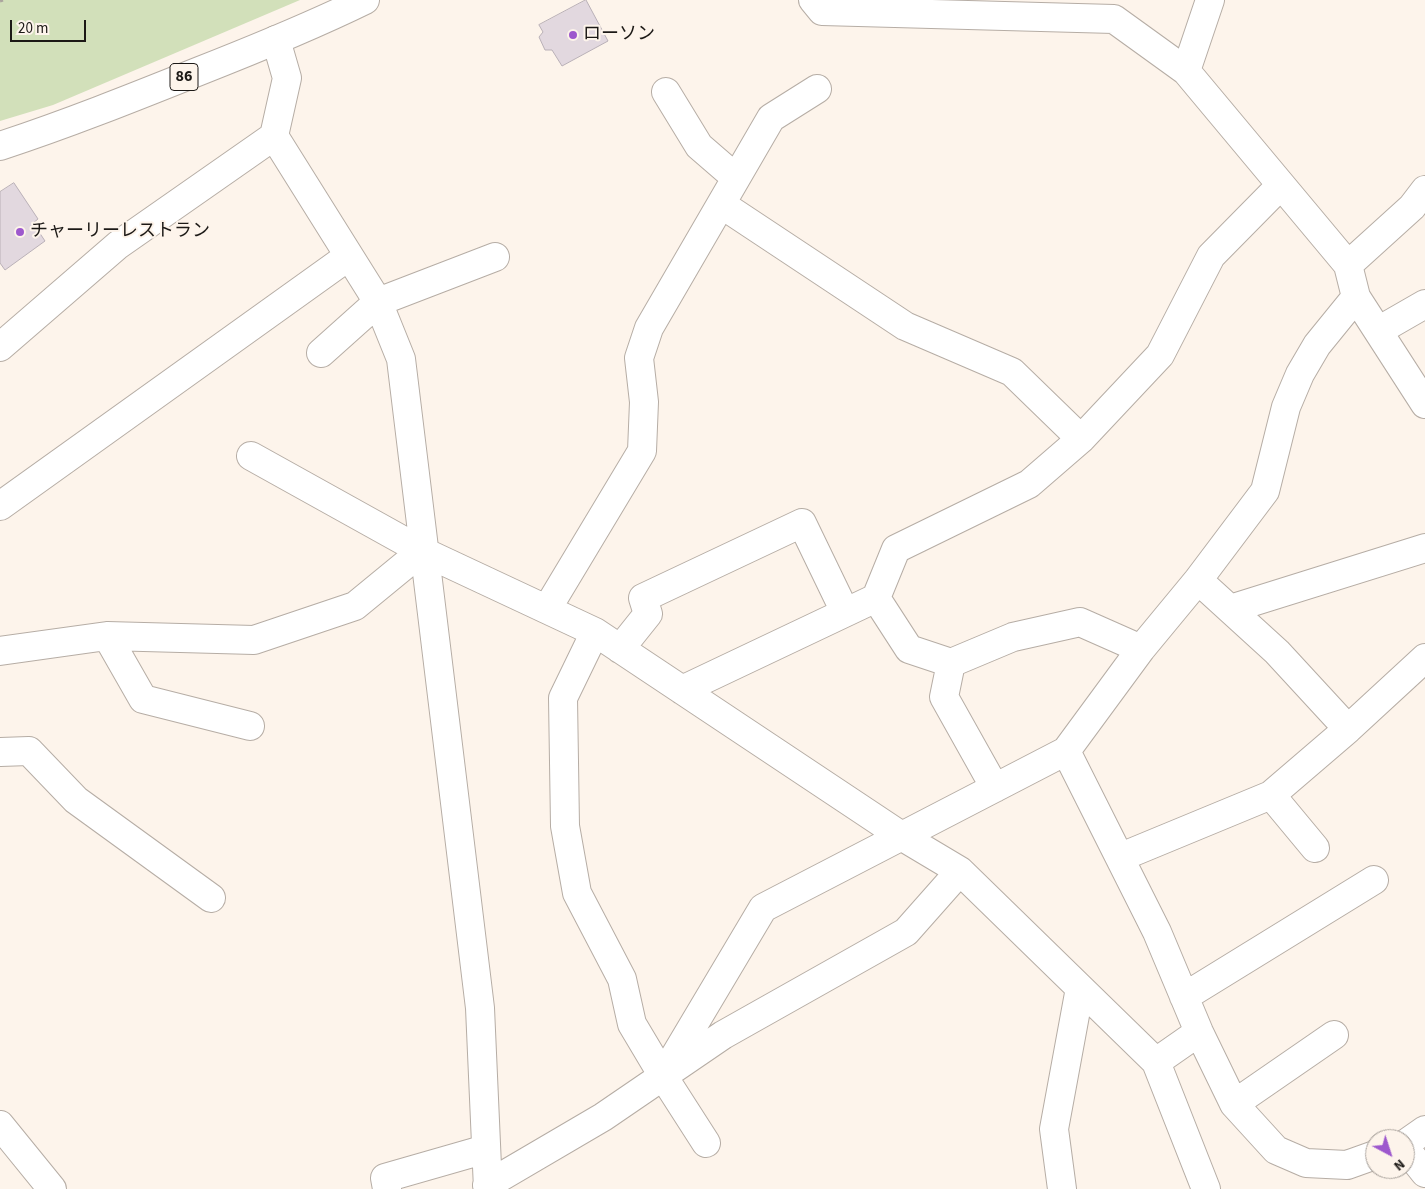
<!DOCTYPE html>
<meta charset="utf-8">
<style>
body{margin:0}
#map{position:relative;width:1425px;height:1189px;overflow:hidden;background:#fdf4eb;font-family:"Source Sans 3",sans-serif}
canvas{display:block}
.north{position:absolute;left:1365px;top:1129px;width:50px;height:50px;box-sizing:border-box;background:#fdf4eb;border:1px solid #a39c96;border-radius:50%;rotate:140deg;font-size:14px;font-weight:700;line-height:20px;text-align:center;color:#1c1916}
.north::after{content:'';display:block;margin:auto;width:18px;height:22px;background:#9d58cd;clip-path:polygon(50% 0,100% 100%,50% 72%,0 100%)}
.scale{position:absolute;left:10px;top:20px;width:76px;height:22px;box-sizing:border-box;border:2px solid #1c1916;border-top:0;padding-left:6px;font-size:15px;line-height:18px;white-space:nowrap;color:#1c1916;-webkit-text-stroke:4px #fdf4eb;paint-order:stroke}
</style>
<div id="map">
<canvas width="1425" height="1189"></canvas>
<div class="north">N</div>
<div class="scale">20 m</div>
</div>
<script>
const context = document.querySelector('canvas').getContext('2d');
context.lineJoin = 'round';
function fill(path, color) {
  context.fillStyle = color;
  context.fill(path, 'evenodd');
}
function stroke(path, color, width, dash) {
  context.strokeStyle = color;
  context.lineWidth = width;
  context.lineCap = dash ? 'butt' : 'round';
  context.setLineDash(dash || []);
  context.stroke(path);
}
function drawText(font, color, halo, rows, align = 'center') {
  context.font = font + ' "Source Sans 3","Noto Sans JP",sans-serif';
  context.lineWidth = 4;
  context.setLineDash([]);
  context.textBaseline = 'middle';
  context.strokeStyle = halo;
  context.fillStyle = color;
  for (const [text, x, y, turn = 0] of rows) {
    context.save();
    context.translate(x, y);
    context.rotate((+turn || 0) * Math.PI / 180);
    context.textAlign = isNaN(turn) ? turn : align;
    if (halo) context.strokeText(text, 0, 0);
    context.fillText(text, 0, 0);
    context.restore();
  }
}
fill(new Path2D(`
 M0,0H300L53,105L0,121Z`), '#d2e0ba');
const building = new Path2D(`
 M586,0L608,41L562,66L552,50H545L539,37L543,32L539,25Z
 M14,183L38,219L33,223L45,241L5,270L0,263V192Z`);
fill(building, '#e2d8df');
stroke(building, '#b9b0b7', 1);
const minor = new Path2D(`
 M813,0L822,11L1114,19L1186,71L1348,265
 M1186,71L1210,0
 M666,92L699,146L736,178
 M274,136L378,302L401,359L480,1008L488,1189
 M721,204L905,326L1012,372L1081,439
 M1356,297L1425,404
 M1378,331L1425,304
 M0,347L118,245L274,136L287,78L276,40
 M321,353L378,302L495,257
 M0,506L349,256
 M422,551L595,632L903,837L960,871L1156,1062
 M1198,580L1277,652L1348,729L1425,658
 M876,598L909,649L951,663L1013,637L1080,622L1141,649
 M547,609L642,451L644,402L639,358L649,328L771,118L817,89
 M1230,609L1425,548
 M595,632L563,698L565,826L577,893L622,979L632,1024L663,1076L763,908L1066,751L1141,649L1198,580L1265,491L1286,407L1300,374L1317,345L1356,297L1348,265L1412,207L1425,190
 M107,636L143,699L250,726
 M620,649L648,614L643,598L802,523L845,612
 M0,651L107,636L254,640L355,606L422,551L251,456
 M951,663L944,697L995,788
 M682,690L876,598L896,549L1029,484L1081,439L1160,355L1211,256L1281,185
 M1066,751L1157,932L1199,1032L1234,1104L1276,1150L1306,1163L1347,1165L1375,1155
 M0,752L29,751L76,800L211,898
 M1271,795L1348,729
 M1121,857L1271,795L1315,848
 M1184,997L1374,880
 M1199,1032L1156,1062L1206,1189
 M663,1076L706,1143
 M1234,1104L1334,1035
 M0,1125L52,1189
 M1405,1144L1425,1130
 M1405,1148L1425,1173
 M487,1185L603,1117L723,1035L906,932L960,871
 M387,1189L385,1178L486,1149
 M1062,1189L1054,1129L1080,988`);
const major = new Path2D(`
 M0,146C67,124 132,98 197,72C253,50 310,27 365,0`);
stroke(minor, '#b6ada5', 30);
stroke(major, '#b6ada5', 30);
stroke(new Path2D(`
 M0,1L3,0`), '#aba59e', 3, [4, 4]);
stroke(minor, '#fff', 28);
stroke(major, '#fff', 28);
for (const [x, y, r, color] of [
 [573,35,5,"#9d58cd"],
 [20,232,5,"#9d58cd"]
]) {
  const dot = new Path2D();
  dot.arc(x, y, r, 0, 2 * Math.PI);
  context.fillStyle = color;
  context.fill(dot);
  stroke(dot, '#fdf4eb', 2);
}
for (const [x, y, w] of [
 [184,77,28]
]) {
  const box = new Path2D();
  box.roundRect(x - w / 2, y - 13.5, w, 27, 4);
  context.fillStyle = '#fdf4eb';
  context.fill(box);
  stroke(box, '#1c1916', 1);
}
drawText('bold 16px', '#1c1916', null, [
 ["86",184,77]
]);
drawText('18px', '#1c1916', '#fdf4eb', [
 ["ローソン",583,35],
 ["チャーリーレストラン",30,232]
], 'left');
</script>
